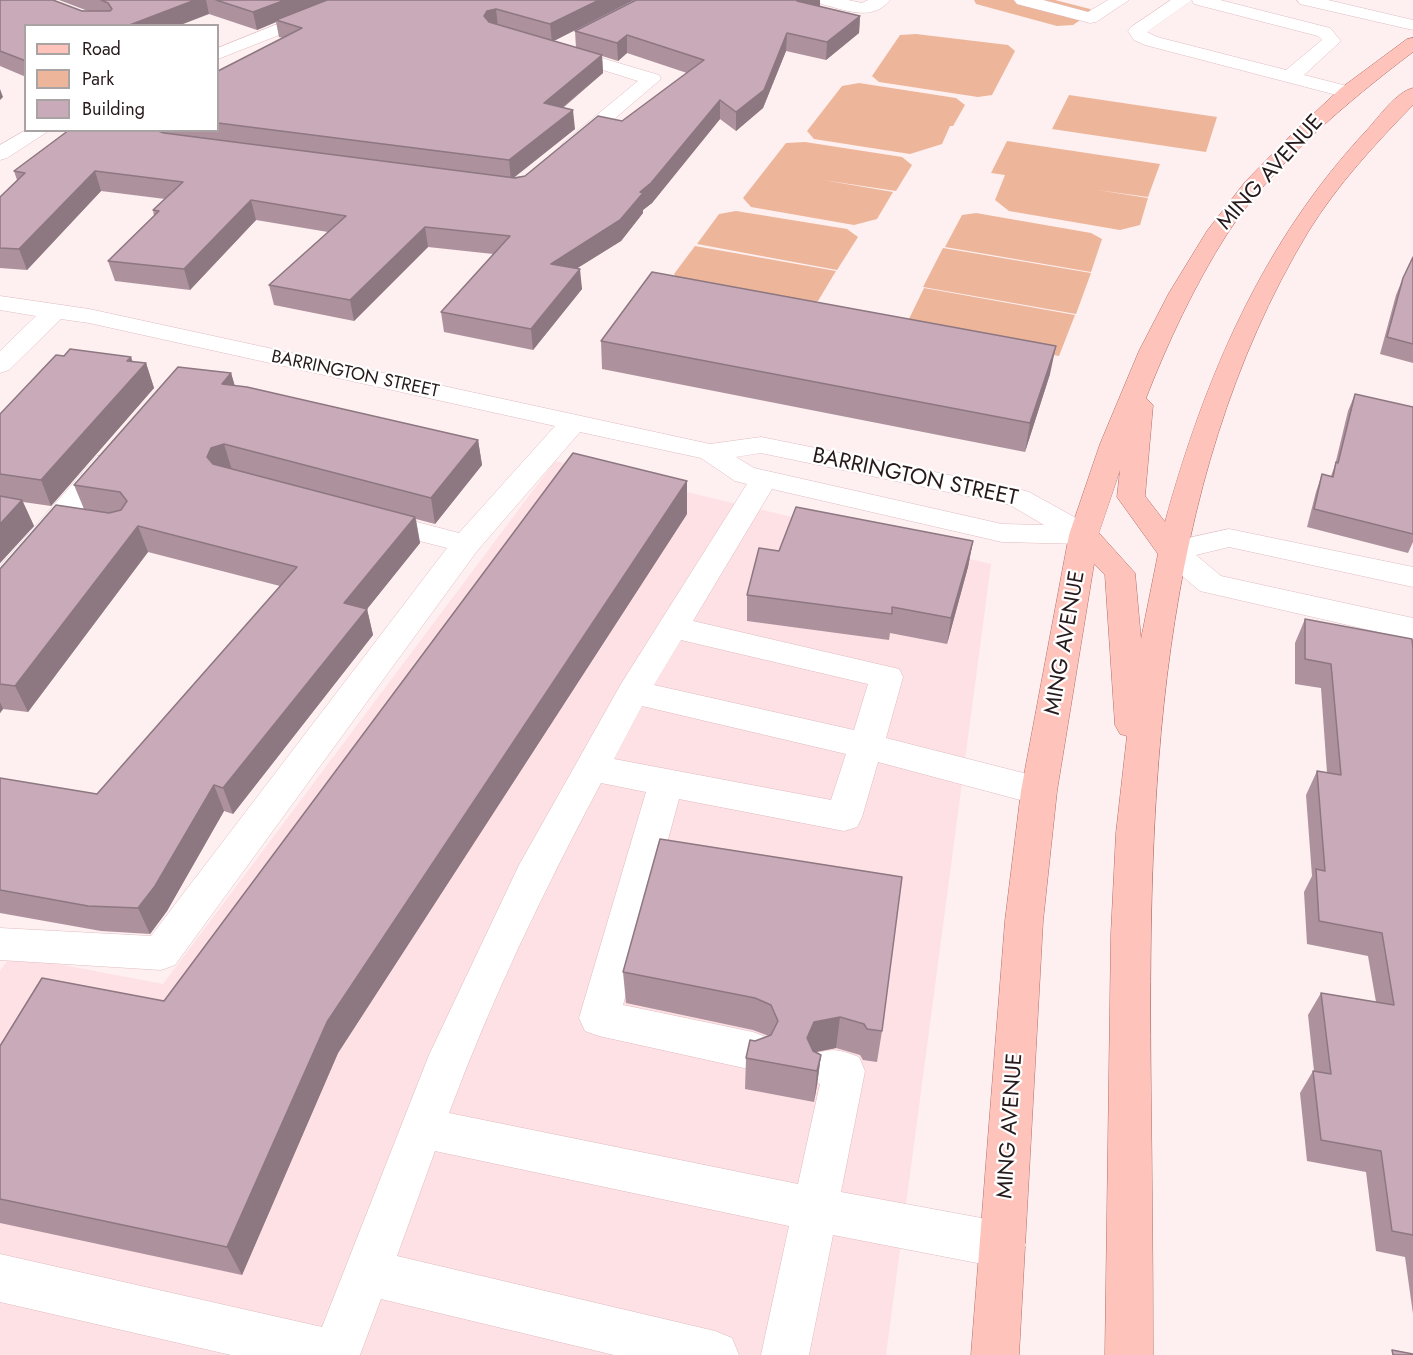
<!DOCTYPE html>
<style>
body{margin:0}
#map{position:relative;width:1413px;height:1355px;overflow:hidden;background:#feeff0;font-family:Jost,sans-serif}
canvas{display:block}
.legend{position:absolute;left:24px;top:24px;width:195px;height:108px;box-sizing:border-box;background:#fff;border:2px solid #a9a3a4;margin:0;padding:8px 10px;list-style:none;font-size:18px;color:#271a1c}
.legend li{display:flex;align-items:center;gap:12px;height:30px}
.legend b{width:30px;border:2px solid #a9a3a4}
</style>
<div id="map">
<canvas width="1413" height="1355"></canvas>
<ul class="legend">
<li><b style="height:8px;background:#fec4bc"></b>Road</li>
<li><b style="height:16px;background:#edb69a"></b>Park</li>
<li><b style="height:16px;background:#c9aab8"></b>Building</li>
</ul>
</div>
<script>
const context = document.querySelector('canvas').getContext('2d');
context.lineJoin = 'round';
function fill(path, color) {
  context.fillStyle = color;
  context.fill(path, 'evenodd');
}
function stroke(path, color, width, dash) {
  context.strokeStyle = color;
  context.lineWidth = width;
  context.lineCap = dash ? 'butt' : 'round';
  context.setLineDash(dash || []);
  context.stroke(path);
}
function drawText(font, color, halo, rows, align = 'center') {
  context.font = font + ' Jost,sans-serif';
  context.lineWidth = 4.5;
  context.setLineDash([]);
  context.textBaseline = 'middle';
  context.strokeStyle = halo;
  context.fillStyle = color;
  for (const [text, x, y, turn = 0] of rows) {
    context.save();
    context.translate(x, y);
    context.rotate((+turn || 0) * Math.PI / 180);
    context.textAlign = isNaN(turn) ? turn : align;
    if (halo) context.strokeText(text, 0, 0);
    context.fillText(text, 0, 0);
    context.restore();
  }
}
fill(new Path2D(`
 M555,461L991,564L886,1355H0V971L11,955L163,984Z`), '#fde1e5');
fill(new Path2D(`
 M974,0H1055L1090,9L1092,12L1073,25L1057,26L976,4Z
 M916,34L1008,45L1015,51L992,95L978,97L879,82L872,76L900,35Z
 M859,83L956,98L965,105L953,126H950L942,144L910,154L814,139L807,131L842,86Z
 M1069,95L1217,117L1206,152L1052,129Z
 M1007,141L1160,164L1148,197L1097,190L1148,198L1140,225L1120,230L1009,211L995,200L1005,175L991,173Z
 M805,142L902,157L912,165L896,191L823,180L893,192L877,219L854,225L751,207L743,198L786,143Z
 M736,211L847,229L858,237L837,270L697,244L719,214Z
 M976,213L1091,233L1102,239L1091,272L945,247L962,215Z
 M695,246L836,271L818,301L797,307L682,285L674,274Z
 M943,248L1091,273L1076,314L923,287Z
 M924,288L1075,315L1059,356L919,331L908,321Z`), '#edb69a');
const minor = new Path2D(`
 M337,0H361L358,4L218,59V48Z
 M818,0H848L862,3L868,0H890C872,23 843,9 821,4Z
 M1014,0H1043L1088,12L1108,0H1129L1096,22L1090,23L1017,4Z
 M1171,0H1220L1330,28L1341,41L1304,75L1355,88L1358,92L1355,96L1348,98L1145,45L1134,40L1128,31L1131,27ZM1192,0L1194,4L1318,36L1322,40L1286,70L1157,37L1147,32Z
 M1297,0H1328L1413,20V30L1300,4Z
 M561,46L659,75L661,79L578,150L571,152L564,150L561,146L564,142L638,81L555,55L552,51L555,47Z
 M26,130H50L7,158L0,160V145Z
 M0,296L89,309L710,444L761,437L1019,489L1029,492L1094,528L1099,535L1094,542L1084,544L1002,542L772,489L693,621L899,669L903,677L886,738L1039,777L1052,781L1057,791L1052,801L1039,805L878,762L862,817L857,827L844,831L679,799L623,1005L753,1032L768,1038L774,1051L768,1064L753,1070L599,1036L585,1031L579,1018L646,792L601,783C544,890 491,1000 449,1113L798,1184L820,1084L812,1081L806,1068L812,1055C831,1047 840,1050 859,1057L865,1071L841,1192L1003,1222L1019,1229L1026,1245L1019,1261L1003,1268L833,1235L809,1355H761L789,1226L435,1151L397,1256L715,1331L732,1338L739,1355H614L381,1299L360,1355H231L0,1302V1254L322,1327L429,1055L519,865L621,684L747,484L735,481L701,458L580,432L477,551L175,965L161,970L0,960V928L151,936L447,548L365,527L360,520L365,513L375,511L459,533L555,426L89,323L61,319L9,370L0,373V351L36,316L0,310ZM761,453L1010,505L1044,525L1002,524L754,468L736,457ZM681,640L868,684L854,730L654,685ZM642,706L846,754L831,800L614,759Z
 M107,454L117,456L121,462L117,468L11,593L0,596V566L97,456Z
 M1229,529L1413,567V587L1229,547L1196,555L1221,576L1413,618V640L1200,591L1161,558L1157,551L1161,544Z`);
const major = new Path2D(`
 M1413,38V52C1347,102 1273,164 1227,234C1194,286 1168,342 1146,398L1153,405L1145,496L1165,522C1205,377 1263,241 1367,130C1379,117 1396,92 1413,88V105C1375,144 1337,185 1308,232C1154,488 1148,801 1151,1091C1152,1179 1153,1267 1153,1355H1105L1111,934L1116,833L1127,736L1120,734L1115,725L1105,575L1094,564L1057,791L1043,921L1019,1355H971L1005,921L1021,791L1069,535L1100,444L1139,351L1169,293L1207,231L1245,182L1293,133L1341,88L1407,39ZM1120,470L1117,497L1158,554L1141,639L1135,573L1099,533Z`);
stroke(minor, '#e0bcc1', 1);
stroke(major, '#b26e67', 1);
fill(minor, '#fff');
fill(major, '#fec4bc');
fill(new Path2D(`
 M0,0L88,11L59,0H634L553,41L576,48L575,31L820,6H819L860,16L859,33L826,60L786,51L763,108L736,131L720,119L652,203L643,210V213L621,241L577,268L582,289L533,350L444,332L441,312L493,254L428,247L354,321L274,305L269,285L328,232L256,220L190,290L115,281L108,261L154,216L153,210L165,199L101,191L27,270L0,268V197L17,180L14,171L69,130H218V71L283,38L279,37L276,22L257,30L209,14L26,26V77L0,66ZM627,53L687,73L622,121L525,176L514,177L575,129L563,108L603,73L602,56L618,61Z
 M1413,257V363L1380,354L1396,295L1403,278Z
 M601,341L1050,374L1025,452L602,369Z
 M133,362L146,363L154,388L51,506L23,502L34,526L0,563V414Z
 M231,373L235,386L478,440L482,465L435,524L416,519L420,543L367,609L373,635L233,814L224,811L167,911L150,934L101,931L0,913V778L97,794L280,586L148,552L28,712L3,709L0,713V569L84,509L74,485Z
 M1355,394L1413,534V542L1408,553L1307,527L1316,492L1322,474L1331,476L1335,465L1348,411Z
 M687,514L338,1053L242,1275L0,1223V1046L164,1001Z
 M973,541L968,567L947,644L890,633L889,640L747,621V595L779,551Z
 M1305,619L1413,649V1314L1405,1257L1376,1251L1366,1172L1307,1161L1300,1093L1313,1071H1314L1308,1015L1321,993L1376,1002L1368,956L1307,944L1304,892L1312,876L1306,795L1317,771L1327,773L1321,688L1295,684V643Z
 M660,839L882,1031L877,1062L863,1060L860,1055L836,1048L815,1052L821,1055L817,1085L814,1102L745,1089L746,1058L769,1036L753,1030L626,1003L623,972Z`), '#ad929e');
fill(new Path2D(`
 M195,0H206L209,14L178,26H127Z
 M285,0H331L276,20V22L257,30L253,12Z
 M599,0H634L552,42L550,24Z
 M799,0H820V6L796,19L797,1Z
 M496,9L498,27L486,34L484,16L487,11Z
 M860,16L859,33L826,60L827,42Z
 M787,33L786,51L763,108L736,131V112Z
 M627,35V53L618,61L617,43Z
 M602,55L603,73L545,122L544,103Z
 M0,89L3,97L0,100Z
 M720,100V119L652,203L643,210V213L621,241L552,284L551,264L640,192Z
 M573,110L575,129L511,180L509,160Z
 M95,171L101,191L27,270L19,249Z
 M251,200L256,220L190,290L184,269Z
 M425,227L428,247L354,321L350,300Z
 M580,269L582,289L533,350L531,329Z
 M1056,346L1050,374L1025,452L1030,423Z
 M131,357L137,374L146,363L154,388L51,506L41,480Z
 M231,373L238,398L222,384Z
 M478,440L482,465L435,524L431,498Z
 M224,444L232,470L219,474L207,457L211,448Z
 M687,481V514L338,1053L242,1275L227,1247L327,1022Z
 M22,500L34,526L0,563V524Z
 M415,517L420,543L351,629L344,603Z
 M138,526L148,552L28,712L15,686Z
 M973,541L968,567L947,644L951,618Z
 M367,609L373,635L233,814L223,788Z
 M0,702L3,709L0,713Z
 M214,785L224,811L167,911L150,934L138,908Z
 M840,1017L836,1048L811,1053L807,1038L814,1022Z
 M821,1055L817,1085L814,1102L817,1071Z`), '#8d7781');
const building = new Path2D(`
 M0,0H53L82,11H110L112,9L108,3L101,0H195L127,26H26V61L0,51Z
 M216,0H285L253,12Z
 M327,0H599L550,24L496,9L487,11L484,16L489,22L602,55L544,103L573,110L509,160L218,123V71L302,28L276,20Z
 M636,0H799L797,1L860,16L827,42L787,33L764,90L736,112L720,100L651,183L640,192L643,193L620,220L551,264L580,269L531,329L441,312L510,236L425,227L350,300L269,285L346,216L251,200L184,269L108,261L159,211L153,210L183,182L95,171L19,249L0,248V197L25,173L14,171L69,130H155L164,133L515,178L525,176L598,116L622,121L704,60L627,35L617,43L575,31Z
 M1413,257V344L1387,337L1403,278Z
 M652,272L1056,346L1030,423L601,341Z
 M70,349L131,357L127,361L146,363L41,480L0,474V414L56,355L64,356Z
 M178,367L231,373L222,384L247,387L478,440L431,498L224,444L211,448L207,457L213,464L415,517L344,603L367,609L223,788L214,785L155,886L138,908L88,906L0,890V778L97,794L297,567L138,526L15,686L0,684V569L56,505L109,513L121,510L127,501L120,492L74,485Z
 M1355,394L1413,407V534L1314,509L1322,474L1333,477L1336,462L1338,463Z
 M573,453L687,481L327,1022L227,1247L0,1199V1046L42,978L164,1001Z
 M0,496L22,500L0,524Z
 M796,507L973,541L951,618L892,607V614L747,595L759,548L779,551Z
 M1305,619L1412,639L1413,649V1235L1392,1231L1381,1151L1321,1140L1313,1071L1331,1074L1321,993L1394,1005L1382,933L1319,921L1316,869L1325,871L1317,771L1341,775L1331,664L1305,659Z
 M660,839L902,877L882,1031L867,1029L864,1024L840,1017L814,1022L807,1038L813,1051L821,1055L817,1071L746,1058L750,1040L755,1041L771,1035L778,1021L771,1005L755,998L623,972Z
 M1392,1350L1413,1354V1355H1393Z`);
fill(building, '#c9aab8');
stroke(building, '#8d7781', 1.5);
drawText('18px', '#271a1c', '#fff', [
 ["BARRINGTON STREET",355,375,12]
]);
drawText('22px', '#271a1c', '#fff', [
 ["MING AVENUE",1271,173,-48],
 ["BARRINGTON STREET",915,478,12],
 ["MING AVENUE",1066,643,-80],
 ["MING AVENUE",1011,1126,-86]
]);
</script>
